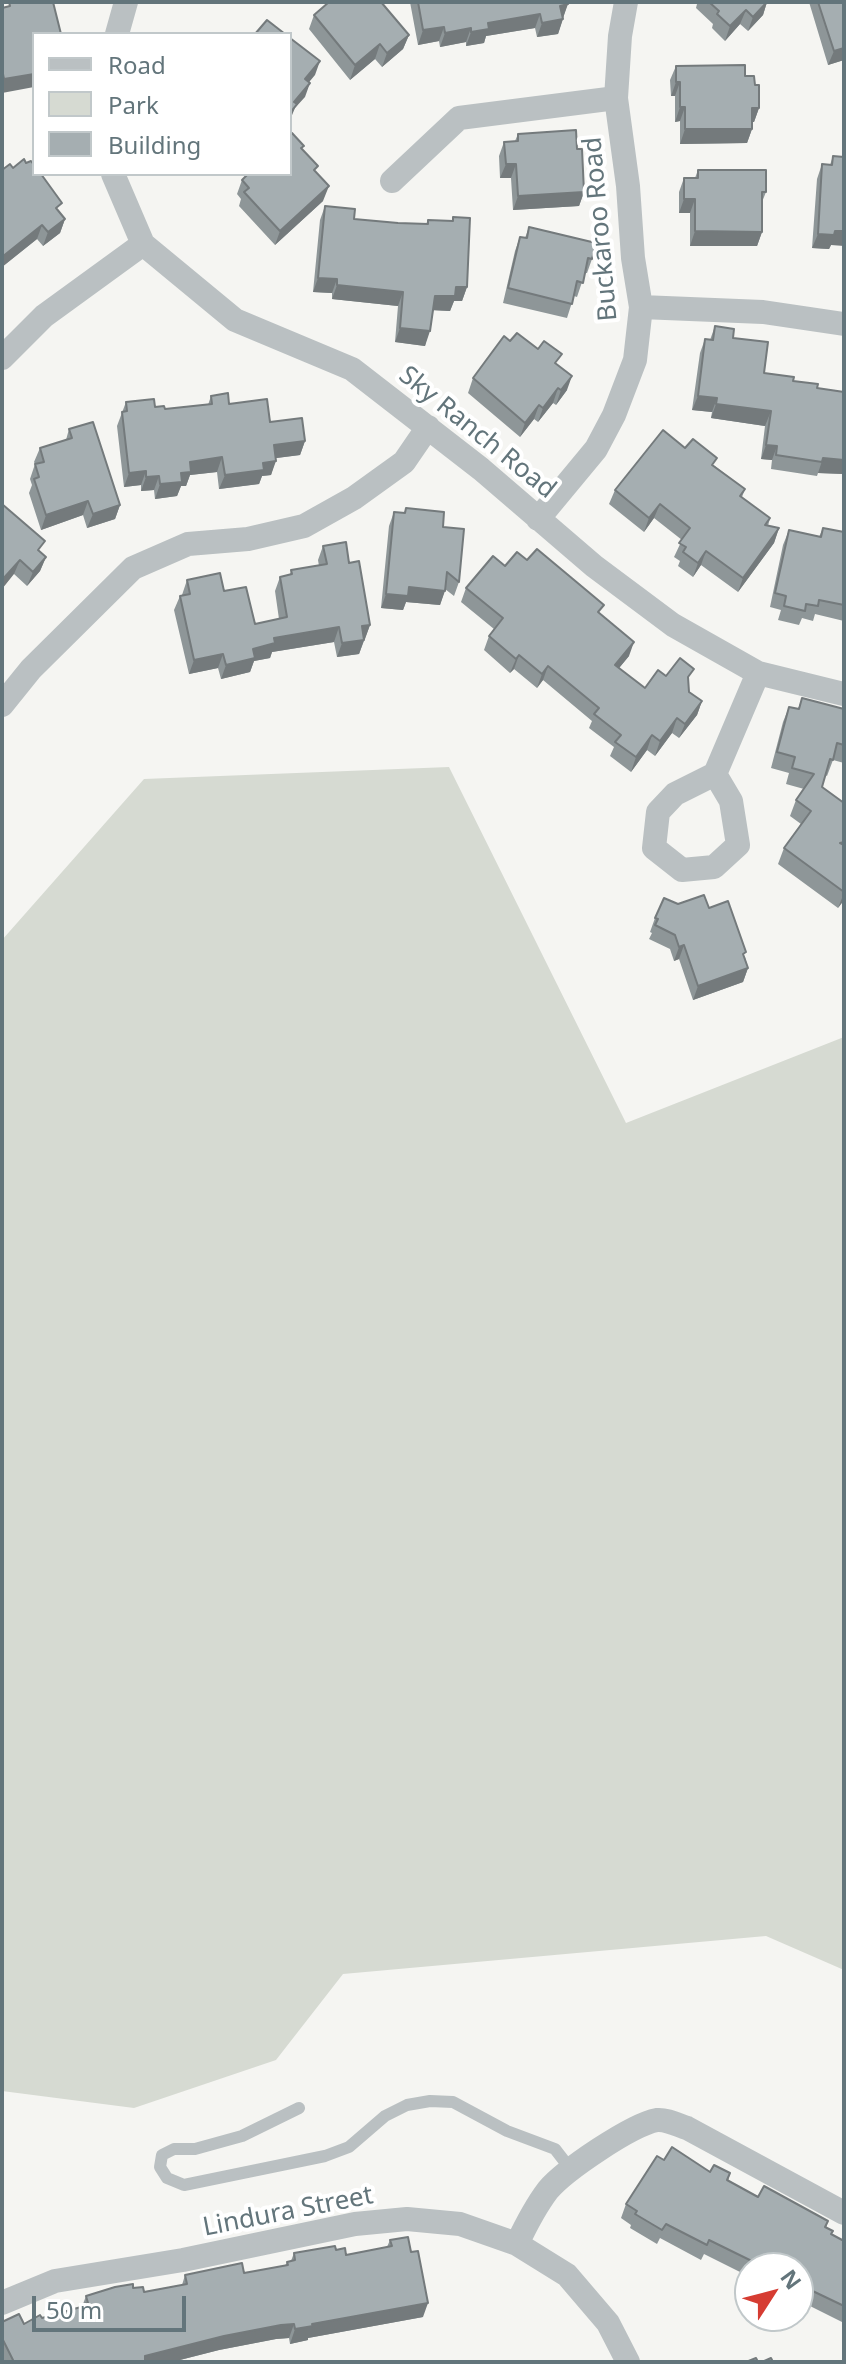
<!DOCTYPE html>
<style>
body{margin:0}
#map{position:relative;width:846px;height:2364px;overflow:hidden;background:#f5f5f2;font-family:"Noto Sans",sans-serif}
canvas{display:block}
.frame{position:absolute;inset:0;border:4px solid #63757b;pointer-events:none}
.legend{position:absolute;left:32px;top:32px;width:260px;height:144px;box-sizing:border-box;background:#fff;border:2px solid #c1c8ca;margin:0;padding:10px 14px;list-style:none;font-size:24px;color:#63757b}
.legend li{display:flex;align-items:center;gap:16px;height:40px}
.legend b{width:40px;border:2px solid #c1c8ca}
.north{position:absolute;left:734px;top:2252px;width:80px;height:80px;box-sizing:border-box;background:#fff;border:2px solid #c1c8ca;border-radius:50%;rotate:54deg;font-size:22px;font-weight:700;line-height:32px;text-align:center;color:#63757b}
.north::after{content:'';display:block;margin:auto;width:28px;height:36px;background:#d63c32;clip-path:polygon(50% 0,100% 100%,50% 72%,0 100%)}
.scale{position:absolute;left:32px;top:2296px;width:154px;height:36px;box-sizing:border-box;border:4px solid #63757b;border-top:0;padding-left:10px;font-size:24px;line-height:28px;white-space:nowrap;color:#63757b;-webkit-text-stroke:6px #fff;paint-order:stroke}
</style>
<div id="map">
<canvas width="846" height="2364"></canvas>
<div class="frame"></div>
<ul class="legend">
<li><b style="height:10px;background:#bac0c2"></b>Road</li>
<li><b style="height:22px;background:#d6dad2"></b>Park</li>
<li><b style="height:22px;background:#a5aeb1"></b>Building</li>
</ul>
<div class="north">N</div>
<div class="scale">50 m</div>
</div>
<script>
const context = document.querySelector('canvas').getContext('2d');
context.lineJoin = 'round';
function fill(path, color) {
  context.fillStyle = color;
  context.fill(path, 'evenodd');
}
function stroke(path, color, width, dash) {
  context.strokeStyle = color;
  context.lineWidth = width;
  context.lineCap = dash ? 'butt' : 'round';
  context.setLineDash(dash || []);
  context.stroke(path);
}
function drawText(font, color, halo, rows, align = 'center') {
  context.font = font + ' "Noto Sans",sans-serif';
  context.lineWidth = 8;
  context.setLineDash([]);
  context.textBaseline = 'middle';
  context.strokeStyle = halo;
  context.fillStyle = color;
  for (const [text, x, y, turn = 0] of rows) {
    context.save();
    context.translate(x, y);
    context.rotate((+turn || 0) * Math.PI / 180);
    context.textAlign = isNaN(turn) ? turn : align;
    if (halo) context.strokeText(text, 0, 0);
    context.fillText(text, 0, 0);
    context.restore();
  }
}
fill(new Path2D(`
 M449,767L626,1123L844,1037V1970L766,1936L343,1974L276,2060L134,2108L2,2091V940L144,779Z`), '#d6dad2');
stroke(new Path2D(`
 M299,2108L242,2136L195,2149H174L162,2155L160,2167L167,2178L184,2185L325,2156L349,2147L385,2116L407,2105L430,2101L453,2102L507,2131L555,2149L572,2171`), '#bac0c2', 12);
stroke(new Path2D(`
 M117,34L126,2
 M113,174L143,244L235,320L352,369L481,469L594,566L673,625L758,673L844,694
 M392,181L459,118L616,98
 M641,307L763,312L844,324
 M2,358L44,316L143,244
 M538,519L596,449L614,415L635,360L641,307L633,258L628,186L616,98L620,36L626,2
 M2,705L31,669L133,568L188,544L248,539L304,526L354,498L404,462L428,427
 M715,774L731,801L738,845L714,867L682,870L654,848L658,812L675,794L715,774L758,673
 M517,2244C526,2225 535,2207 548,2190C565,2170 631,2125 657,2120C666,2119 678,2125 687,2128L844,2213
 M2,2303L55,2281L183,2260L355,2224L407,2219L460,2224L517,2244L567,2275L608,2323L628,2362`), '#bac0c2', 24);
fill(new Path2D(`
 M410,2H568L558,34L537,37L535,28L486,36L484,43L466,46V42L440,47L439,41L418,45Z
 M695,2H767L763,15L748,31L740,24L725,41L712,28L713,24L696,8L697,4Z
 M809,2H844V60L828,65Z
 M314,15L409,35L403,49L382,67L375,59L350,80L309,29Z
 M676,66L745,76L755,85L759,108L754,122H752V129L747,143L680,144V121L675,122V96H671L670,80Z
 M518,134L577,149L584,192L579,206L513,210L511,178H500L499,156L504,142L515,141Z
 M304,146L302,149L316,172L323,201L275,245L239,206L241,199L237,194L242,180Z
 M833,156L831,245L829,249L812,248L817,179L822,164L830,165Z
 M13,168L59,212L65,219L60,233L43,246L37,239L2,267V170Z
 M698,170L766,192L762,202V232L757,246H690V213H679V192L684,178H695Z
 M325,206L354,219L398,223L426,224L428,220L452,221L453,217L467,287L462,301H454L450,311L433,310L425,346L395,342L398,306L332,299V293L313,292L320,220Z
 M529,227L592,259L587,273H585L577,297L574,296L567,318L503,303L515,251L520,237L525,238Z
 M715,326L733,338L764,373L817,388L844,392V474L818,473L817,476L771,469L772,460L761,459L765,426L711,418L712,412L692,410L700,353L705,339L710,340Z
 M510,341L558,365L567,390L556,405L553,403L538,422L534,419L520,437L468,393L473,378Z
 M211,396L270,422L305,441L300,455L276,458L271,475L262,476L259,484L219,489L217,472L190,475L186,486H181L177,496L155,499L154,490L141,491V485L124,487L117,426L126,402L165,409L208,405Z
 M69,429L120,505L115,519L87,528L83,515L41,530L29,493L32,485L30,479L35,464L34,462L40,448L66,440Z
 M685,448L715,466L745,489L742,497L770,518L768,526L779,528L774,543L738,592L701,565L693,577L678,566L680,561L674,557L682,540L654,518L644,532L609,504L615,490Z
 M2,504L41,553L46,557L40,571L27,586L14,574Z
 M406,508L443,527L459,582L454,596L445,589L440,605L406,602L403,610L381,608L389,526L394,512L404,513Z
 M823,528L844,532V621L815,614L813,621L802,618L799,625L778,620L781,610L770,607L783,545L789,530L819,537Z
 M323,546L349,563L370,625L359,654L337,657L334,642L272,652L270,658L254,661L250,672L221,679L218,668L189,674L174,610L180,596L182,595L187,580L224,591L255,624L279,619L275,591L280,577L290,575L291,570L319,566L318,560Z
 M527,560L600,614L629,656L619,668L645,688L666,676L689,684V692L702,701L697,715L679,738L672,733L655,756L647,750L631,772L610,756L614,747L589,728L592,721L543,680L537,688L514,669L510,673L484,650L489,636L494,629L461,602L466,588L505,566Z
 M802,698L844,709V763L833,760L827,776L825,775L822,787L844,803V900L838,908L778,864L784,848L801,824L790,816L796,800L804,789L786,784L789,773L771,768L783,722L789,707L798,709Z
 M678,904L709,908L745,957L748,968L743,982L693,1000L679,959L674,961L670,949L649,939L652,933L650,932L655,918Z
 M664,2160L710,2172L730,2173L728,2181L758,2197L828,2221L826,2228L831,2234L844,2241V2323L798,2300V2268H750V2277L704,2254L701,2260L660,2238L657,2244L630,2228L631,2225L621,2218L626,2204Z
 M390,2240L423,2317L308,2338V2340L290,2344L289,2338L276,2339L219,2350L172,2362H2V2322L24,2324L79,2307L80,2305L83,2304L86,2296L133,2288L144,2292L182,2285L185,2275L244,2273L285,2266L287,2262L291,2261L294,2253L336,2250L346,2255L387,2247Z`), '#8e9698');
fill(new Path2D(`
 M767,2L763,15L748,31L753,17Z
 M568,4L563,18L560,6Z
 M746,10L740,24L725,41L730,26Z
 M540,14L535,28L486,36L484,43L466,46L471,32L488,23Z
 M563,19L558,34L537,37L542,23Z
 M444,27L439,41L418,45L423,30Z
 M471,28L466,42L440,47L445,33Z
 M409,35L403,49L382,67L387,53Z
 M380,44L375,59L350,80L355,65Z
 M844,48V60L828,65L834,51Z
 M320,61L315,75L300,93L305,79Z
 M34,74V87L2,93V86L4,79Z
 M676,82H680L675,96H671Z
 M310,83L305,97L295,108L290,120V113L294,102Z
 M680,107H685L680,121L675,122Z
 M752,108H759L754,122H747Z
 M685,129H752L747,143L680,144Z
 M506,164H516L511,178H500Z
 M329,186L323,201L275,245L280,231Z
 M584,192L579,206L513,210L518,196Z
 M684,199H695L690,213H679Z
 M65,219L60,233L43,246L48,232Z
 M42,225L37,239L2,267V257Z
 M695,231L762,232L757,246H690Z
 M835,231H844V246L831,245L829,249L812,248L818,234Z
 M318,278L337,279L332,293L313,292Z
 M337,285L403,292L398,306L332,299Z
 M456,287H467L462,301H454L450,311L429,310L435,296Z
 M400,328L430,331L425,346L395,342Z
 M572,376L567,390L556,405L561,390Z
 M558,388L553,403L538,422L543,408Z
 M698,396L717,398L712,412L692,410Z
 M716,404L771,411L765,426L711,418Z
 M539,405L534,419L520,437L525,423Z
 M305,441L300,455L269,459L274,445Z
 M766,445L777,446L772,460L761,459Z
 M222,457L217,472L190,475L186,486H181L177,496L155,499L160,484L181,473L190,462Z
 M823,458L844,460V474L818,473Z
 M276,461L271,475L262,476L259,484L219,489L225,475L263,463Z
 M146,471L141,485L124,487L129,473Z
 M159,476L154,490L141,491L146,477Z
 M88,501L83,515L41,530L46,515Z
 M660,504L654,518L644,532L649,518Z
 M120,505L115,519L87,528L93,514Z
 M779,528L774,543L738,592L743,578Z
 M706,551L701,565L693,577L698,563Z
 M46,557L40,571L27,586L33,572Z
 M20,560L14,574L2,589V580Z
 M409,587L445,591L440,605L406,602L403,610L381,608L386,594Z
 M370,625L365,639L357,640L362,626Z
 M339,627L334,642L272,652L270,658L254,661L250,672L221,679L226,665L253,649L274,638Z
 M364,640L359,654L337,657L342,643Z
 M634,642L629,656L610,679L615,665Z
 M223,654L218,668L189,674L194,660Z
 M519,655L514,669L510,673L516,659Z
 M548,666L543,680L537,688L542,674Z
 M702,701L697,715L679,738L685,724Z
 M677,718L672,733L655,756L660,741Z
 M652,735L647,750L631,772L636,757Z
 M844,893V900L838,908Z
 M684,945L679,959L674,961L679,947Z
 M748,968L743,982L693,1000L698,986Z
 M428,2303L423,2317L308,2338V2340L290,2344L295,2329L312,2324Z
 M294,2324L289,2338L276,2339L219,2350L172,2362H143L145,2356L224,2336L281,2325Z`), '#747a7c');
const building = new Path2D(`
 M9,2H53L61,34H34V74L4,79L2,69V8L10,6Z
 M329,2H381L409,35L387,53L380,44L355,65L314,15Z
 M418,2H568V4L560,6L563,19L542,23L540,14L488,23L489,29L471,32V28L445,33L444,27L423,30Z
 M709,2H767L753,17L746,10L730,26L717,14L719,11Z
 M818,2H844V48L834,51Z
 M267,20L285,34H255Z
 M290,38L320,61L305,79L310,83L294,102L297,104L290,113Z
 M745,65V76H754L755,85H759V108H752V129H685V107H680V82H676V66Z
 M576,130L577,149H582L584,192L518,196L516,164H506L504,142L518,141V134Z
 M292,133L304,146L301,148L318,166L314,170L329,186L280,231L244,192L249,188L242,180L248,174H290V135Z
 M833,156L844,157V231H835L834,235L818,234L822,164L832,165Z
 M24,159L26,163L31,161L34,165V174H41L62,203L56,208L65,219L48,232L42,225L2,257V170L10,164L13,168Z
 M698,170H766V192H762V232L695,231V199H684V178H698Z
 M325,206L355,209L354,219L398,223L428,224V220L453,221V217L470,218L467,287H456L455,296H435L430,331L400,328L403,292L337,285V279L318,278Z
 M529,227L596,243L592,259L588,258L583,283L577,281L572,304L508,288L520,237L527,238Z
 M715,326L734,329L733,338L768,342L764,373L794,377L793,381L818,384L817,388L844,392V460L823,458L822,462L776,455L777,446L766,445L771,411L716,404L717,398L698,396L705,339L713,340Z
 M517,333L538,349L544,341L562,354L555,363L572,376L561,390L558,388L543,408L539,405L525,423L473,378L504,336L510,341Z
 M228,393L229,404L267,399L270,422L302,418L305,441L274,445L276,461L263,463L264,470L225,475L222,457L190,462L191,472L181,473L182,482L160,484L159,476L146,477V471L129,473L122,412L127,411L126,402L154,399L155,407L164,406L165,409L212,404L211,396Z
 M93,422L120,505L93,514L88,501L46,515L34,479L39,477L35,464L44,462L40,448L72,438L69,429Z
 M663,430L685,448L693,439L717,458L712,465L745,489L740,496L770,518L765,525L779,528L743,578L706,551L698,563L683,552L686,547L679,543L690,528L660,504L649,518L615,490Z
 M2,504L45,541L38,550L46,557L33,572L20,560L2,580Z
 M406,508L444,512L443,527L464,529L459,582L447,572L445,591L409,587L408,596L386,594L394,512L405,513Z
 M823,528L844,532V605L819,600L818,606L806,604L805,611L784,606L786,596L775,593L789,530L821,537Z
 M346,542L349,563L359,561L370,625L362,626L364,640L342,643L339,627L274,638L275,643L253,649L255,658L226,665L223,654L194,660L180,596L190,594L187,580L220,573L224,591L246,587L255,624L287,617L280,577L292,574L291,570L327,564L323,546Z
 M537,549L604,605L598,612L634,642L615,665L645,688L658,670L666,676L680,658L694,669L688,677L689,692L702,701L685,724L677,718L660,741L652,735L636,757L615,742L621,735L594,714L599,708L548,666L542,674L519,655L516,659L489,636L503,618L466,588L493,556L505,566L517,552L527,560Z
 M802,698L844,709V745L837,743L833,760L830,759L822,787L844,803V842L840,843L844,845V892L784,848L811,811L796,800L814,774L792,768L795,757L777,752L789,707L799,709Z
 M704,895L709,908L728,901L746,952L743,954L748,968L698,986L684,945L679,947L675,935L655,925L658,919L655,918L664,898L678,904Z
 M672,2147L710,2172L714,2165L730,2173L727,2180L758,2197L764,2186L828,2221L825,2227L833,2231L831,2234L844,2241V2306L798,2284V2268H766L709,2240L707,2245L666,2224L662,2230L635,2214L637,2211L626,2204L657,2156L664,2160Z
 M408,2237L411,2252L418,2251L428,2303L312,2324L313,2326L295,2329L294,2324L281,2325L224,2336L145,2356V2362H14L2,2338V2322L19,2314L24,2324L40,2315L42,2318L81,2307L80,2305L88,2303L86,2296L115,2287L133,2284V2288L143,2287L144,2292L187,2284L185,2275L242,2263L244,2273L288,2265L287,2262L295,2260L294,2253L335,2246L336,2250L345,2248L346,2255L392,2246L390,2240Z
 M756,2358L758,2362H746Z
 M771,2358L773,2362H762Z`);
fill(building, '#a5aeb1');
stroke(building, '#747a7c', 2);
drawText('26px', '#63757b', '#fff', [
 ["Buckaroo Road",601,229,-95],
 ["Sky Ranch Road",477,433,39],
 ["Lindura Street",288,2212,-11]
]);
</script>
